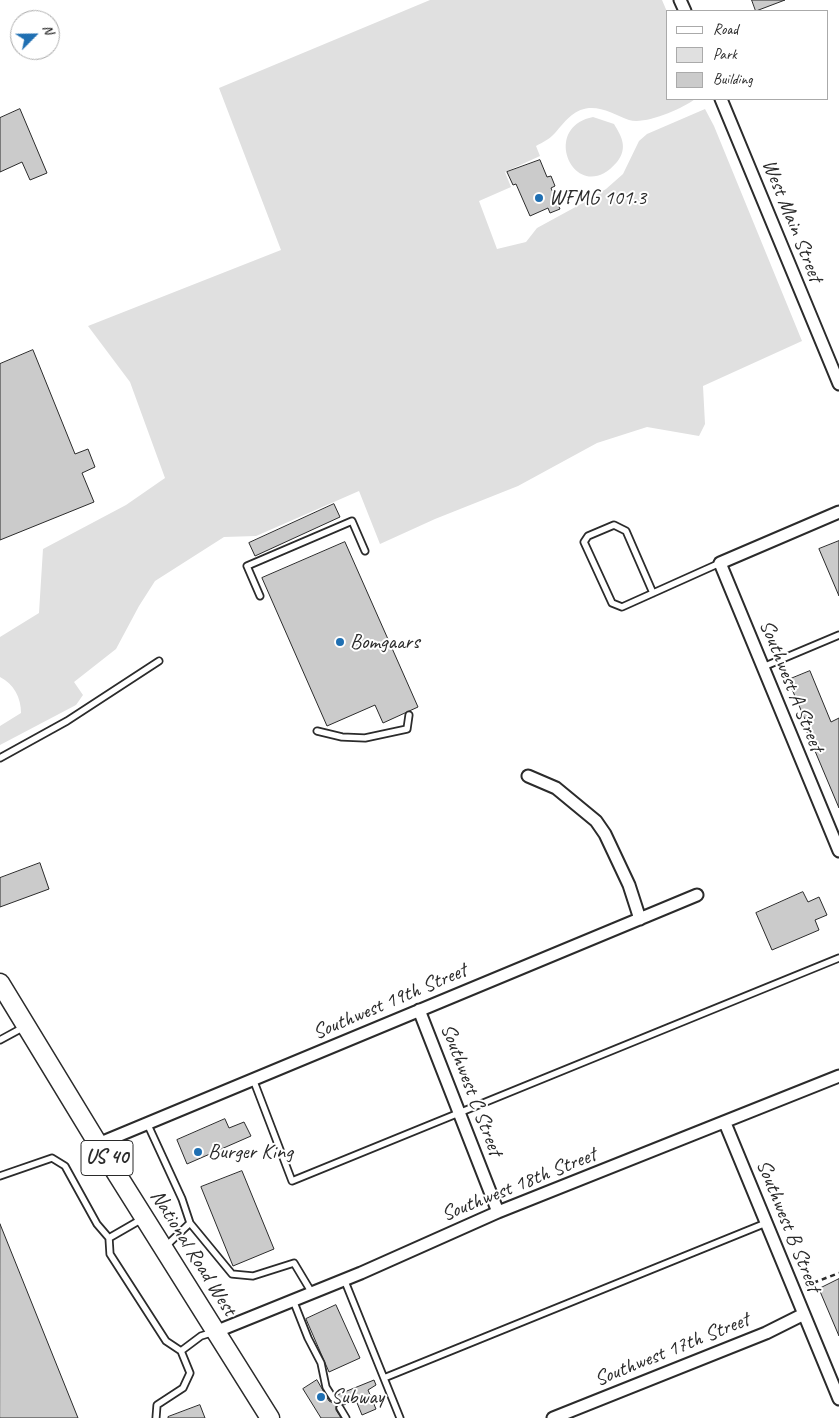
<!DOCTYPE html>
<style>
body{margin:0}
#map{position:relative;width:839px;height:1418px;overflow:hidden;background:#fff;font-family:Caveat,sans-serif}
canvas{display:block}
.legend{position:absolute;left:666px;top:10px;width:162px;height:90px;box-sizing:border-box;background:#fff;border:1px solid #aaa;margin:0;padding:6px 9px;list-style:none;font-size:15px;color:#2b2b2b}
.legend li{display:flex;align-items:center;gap:10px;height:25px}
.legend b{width:25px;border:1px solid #aaa}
.north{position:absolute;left:10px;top:10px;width:50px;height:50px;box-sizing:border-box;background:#fff;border:1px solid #aaa;border-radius:50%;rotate:67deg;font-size:14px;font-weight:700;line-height:20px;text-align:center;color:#2b2b2b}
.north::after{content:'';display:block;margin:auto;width:18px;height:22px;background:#1f6fb2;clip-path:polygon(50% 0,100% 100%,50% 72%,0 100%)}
</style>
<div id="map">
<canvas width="839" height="1418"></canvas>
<ul class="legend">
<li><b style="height:6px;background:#fff"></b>Road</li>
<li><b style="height:14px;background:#e0e0e0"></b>Park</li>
<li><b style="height:14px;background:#cbcbcb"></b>Building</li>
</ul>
<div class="north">N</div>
</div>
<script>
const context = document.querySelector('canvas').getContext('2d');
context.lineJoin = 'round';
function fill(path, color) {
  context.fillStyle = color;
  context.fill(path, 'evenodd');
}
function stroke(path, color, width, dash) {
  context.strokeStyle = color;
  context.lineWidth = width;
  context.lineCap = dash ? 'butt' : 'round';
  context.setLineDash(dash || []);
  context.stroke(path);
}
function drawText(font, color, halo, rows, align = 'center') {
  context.font = font + ' Caveat,sans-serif';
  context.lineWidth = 4;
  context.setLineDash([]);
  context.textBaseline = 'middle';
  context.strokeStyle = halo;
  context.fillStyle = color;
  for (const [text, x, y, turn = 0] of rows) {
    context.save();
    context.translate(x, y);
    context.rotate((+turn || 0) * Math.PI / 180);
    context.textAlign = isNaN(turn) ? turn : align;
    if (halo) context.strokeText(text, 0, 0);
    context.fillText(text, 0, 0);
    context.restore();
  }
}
fill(new Path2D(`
 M430,0H662L668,14V99H695C682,109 645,125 629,120C616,115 603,107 589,108C572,110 565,122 555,133C550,139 543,142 536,146L540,156L505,172L511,187L479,201L497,249L526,242L537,228L581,204L606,189L623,174L639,141L647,134L705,109L714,126L802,341L703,386L705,424L699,436L647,427L597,443L518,486L435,519L380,544L359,491L256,536L224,537L155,581L139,606L116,649L74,682L83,695L76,705L0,745V726L21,713C21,698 14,684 0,677V637L39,613L43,549L126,505L165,478L130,382L88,326L281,250L219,88Z
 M593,117L614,124C622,137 628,148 617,162C577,209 538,128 593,117Z`), '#e0e0e0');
const building = new Path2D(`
 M752,0H785L756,11Z
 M20,109L47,173L30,180L22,162L0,172V118Z
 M540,160L547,177L551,176L555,186L551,188L560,209L550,213L548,208L530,216L516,184L513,185L507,172Z
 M33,350L75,454L88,449L95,467L82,473L94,502L0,540V364Z
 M334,504L340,517L255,556L249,543Z
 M839,541V596L819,549Z
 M345,542L418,707L383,723L375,705L327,726L262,578Z
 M810,671L831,722L839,718V808L807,732L810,731L788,680Z
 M40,863L49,889L0,907V878Z
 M803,892L808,902L819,897L827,915L815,920L819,930L772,950L756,913Z
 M225,1119L229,1128L244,1122L251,1136L187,1164L177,1140Z
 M242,1171L274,1249L233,1266L201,1187Z
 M0,1224L78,1418H0Z
 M839,1279V1336L819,1289Z
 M336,1305L360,1358L329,1372L306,1319Z
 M317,1380L329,1401L333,1403L337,1401V1395L374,1380L376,1385L368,1390L376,1409L362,1415L355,1398L344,1405L340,1403L336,1405V1410L341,1418H321L303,1389Z
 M200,1405L205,1418H168V1417Z`);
fill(building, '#cbcbcb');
stroke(building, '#2b2b2b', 1);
const service = new Path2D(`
 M653,593L626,531L614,525L588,536L584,542L612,603L622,607L720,563
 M260,596L247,566L352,521L365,551
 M763,667L839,635
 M317,731L342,737L365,738L407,729L409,715
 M0,758L67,721L159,661
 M0,1040L24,1027
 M253,1079L292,1181L839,958
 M147,1123L182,1199L190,1223L165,1247
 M0,1176L52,1158L65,1166L97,1224L109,1238L142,1219
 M190,1223L232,1274L253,1276L294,1263L312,1293
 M109,1238L110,1254L166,1341L181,1351
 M344,1279L400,1418
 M293,1300L308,1338L321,1363L326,1387L333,1398
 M384,1378L766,1223
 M340,1408L346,1418
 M156,1418L157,1405L183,1388L190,1373L181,1351L201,1336L214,1332`);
const minor = new Path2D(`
 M680,0L685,11
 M721,99L839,384
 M839,512L720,563L839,851
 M528,776L556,788L596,821L605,834L629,885L640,919
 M419,1010L498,1212
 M725,1123L839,1399
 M98,1144L697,895
 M215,1332L361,1273L498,1212L839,1076
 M553,1418L766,1333L804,1314`);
const primary = new Path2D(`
 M0,983L98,1144L270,1418`);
stroke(service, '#2b2b2b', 9);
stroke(minor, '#2b2b2b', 15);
stroke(primary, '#2b2b2b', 21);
stroke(new Path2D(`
 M805,1286L839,1273`), '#2b2b2b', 2.5, [5, 4]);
stroke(service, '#fff', 5.5);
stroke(minor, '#fff', 11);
stroke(primary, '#fff', 18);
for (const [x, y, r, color] of [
 [539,198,5,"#1f6fb2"],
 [340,642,5,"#1f6fb2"],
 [198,1152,5,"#1f6fb2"],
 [321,1397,5,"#1f6fb2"]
]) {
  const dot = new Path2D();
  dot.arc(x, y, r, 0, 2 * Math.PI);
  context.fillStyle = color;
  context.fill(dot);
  stroke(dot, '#fff', 2);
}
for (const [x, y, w] of [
 [107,1158,52]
]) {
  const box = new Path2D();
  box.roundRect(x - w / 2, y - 17.5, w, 35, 4);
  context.fillStyle = '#fff';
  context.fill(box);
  stroke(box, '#2b2b2b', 1);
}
drawText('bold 20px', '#2b2b2b', null, [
 ["US 40",107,1158]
]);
drawText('21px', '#2b2b2b', '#fff', [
 ["WFMG 101.3",549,198],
 ["Bomgaars",350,642],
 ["Burger King",208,1152],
 ["Subway",331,1397]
], 'left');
drawText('21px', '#2b2b2b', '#fff', [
 ["West Main Street",792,221,68],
 ["Southwest A Street",791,686,68],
 ["Southwest 19th Street",390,1002,-23],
 ["Southwest C Street",471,1090,69],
 ["Southwest 18th Street",519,1185,-22],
 ["Southwest B Street",788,1226,68],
 ["National Road West",193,1253,58],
 ["Southwest 17th Street",672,1350,-22]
]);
</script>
